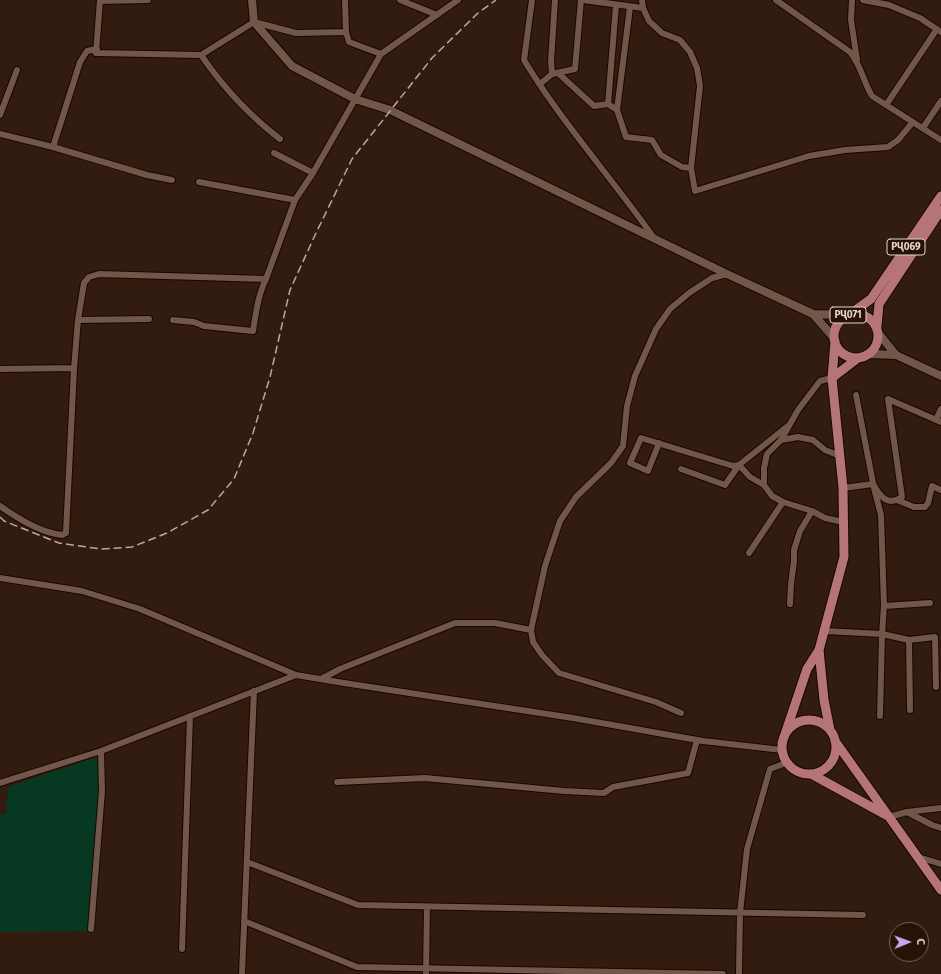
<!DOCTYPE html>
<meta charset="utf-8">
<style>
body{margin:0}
#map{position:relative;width:941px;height:974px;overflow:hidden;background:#321c0f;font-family:"Fira Sans",sans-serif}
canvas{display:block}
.north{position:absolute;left:889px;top:922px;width:40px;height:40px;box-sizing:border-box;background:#281206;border:1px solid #746056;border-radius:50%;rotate:89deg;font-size:11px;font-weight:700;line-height:16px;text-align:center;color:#e5d5cd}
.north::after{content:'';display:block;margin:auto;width:14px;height:18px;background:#c6a6f0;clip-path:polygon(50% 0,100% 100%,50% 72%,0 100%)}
</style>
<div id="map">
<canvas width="941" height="974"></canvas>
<div class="north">С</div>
</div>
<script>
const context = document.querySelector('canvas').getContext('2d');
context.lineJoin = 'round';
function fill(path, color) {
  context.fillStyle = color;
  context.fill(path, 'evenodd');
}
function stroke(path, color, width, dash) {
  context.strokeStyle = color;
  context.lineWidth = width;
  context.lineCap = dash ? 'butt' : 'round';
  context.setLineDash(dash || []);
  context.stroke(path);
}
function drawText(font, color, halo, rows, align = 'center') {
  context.font = font + ' "Fira Sans",sans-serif';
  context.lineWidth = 3;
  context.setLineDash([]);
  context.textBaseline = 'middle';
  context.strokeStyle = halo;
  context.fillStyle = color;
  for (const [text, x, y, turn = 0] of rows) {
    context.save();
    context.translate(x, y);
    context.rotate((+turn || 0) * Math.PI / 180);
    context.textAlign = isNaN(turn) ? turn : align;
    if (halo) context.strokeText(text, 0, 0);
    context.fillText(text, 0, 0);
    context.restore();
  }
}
fill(new Path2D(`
 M99,756V788L89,931L0,932V814H6L8,787Z`), '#073821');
const street = new Path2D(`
 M100,0L96,53L201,55L254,22L296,33L346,32
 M345,0L346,32L349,42L381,54
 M400,0L437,15
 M532,0L524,60C562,123 612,178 654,238
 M583,0L643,8
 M642,0L643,8L649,21L662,33L680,40L690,52L697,68L700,86L691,168L695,191L809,156L845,150L888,147L898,140L913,122
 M776,0L850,52C861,65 863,81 872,96L941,140
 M852,0L851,20L857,60
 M863,0L889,5L920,18L941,32
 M100,1L148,0
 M201,55C223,87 250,116 280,139
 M558,73L594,106L608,104L617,110L626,137L652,140L661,155L682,167L691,168
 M552,74L551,62L555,0
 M540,84L552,74L575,69L581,0
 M608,104L616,5
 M886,105L937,29
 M617,110L630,7
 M0,115L17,70
 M923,128L941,101
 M0,134L53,147L80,62L87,51L97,49
 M53,147L147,175L172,180
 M274,153L313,173L381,54L458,0
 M199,182L295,200L313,173
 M78,320L149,319
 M173,320L194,322L204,326L253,331C256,313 258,295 266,279
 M0,369L74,368
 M856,395L874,488L881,515L884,606
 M936,420L941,409
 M781,440L798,410L820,381L832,378
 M659,443L648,471L630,463L641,438L733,466L739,465L789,425
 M681,469L725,485L739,465L750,477L764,485
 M843,488L873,484C880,496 887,507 902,497L888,399L941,422
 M897,500L914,507H925L928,503L932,486L941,490
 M0,506C17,518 41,533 62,535L66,533L74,368L78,320L84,283L89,277L99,274L266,279L295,200
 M812,511L783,502L772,496L764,485V468L767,454L781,440L798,437L813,440L825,450L840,456
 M749,553L783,502
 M0,578L82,591L140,609L296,675L344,683L573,718L703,741L782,750
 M790,604L791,584L794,561V550L800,531L812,511L825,518L843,522
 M531,630L533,642L542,655L559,673L656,702L681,713
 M824,631L882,634L880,716
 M909,640L935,637L936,687
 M321,679L340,669L455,623H495L531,630L545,566L560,521L576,497L611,463L623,446L627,406L635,376L656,329L670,309L689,293L712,278L727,274
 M910,710L909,640L882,634L884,606L930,603
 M337,782L425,778L564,791L604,793L613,787L688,773L697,740
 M0,783L101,751L296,675
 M907,812L932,825L941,828
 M889,817L907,812L941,808
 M918,857L941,864
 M247,862L358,905L863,915
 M244,921L357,967L723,974
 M91,929L102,791L101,751
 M182,949L190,716
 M242,974L254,691
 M426,974L427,907
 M739,974L740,913L747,849L770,769L786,763`);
const secondary = new Path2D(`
 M252,0L254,22L292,66L355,99L390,110L727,274L813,314L848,315
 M813,314L834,338
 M879,334L896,355
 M870,354L896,355L941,376`);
const primary = new Path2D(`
 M834 336a22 22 0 1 1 44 0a22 22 0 1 1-44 0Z
 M850,314L871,299L941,196
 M877,326L879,304L941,210
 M832,378L858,358
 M819,650L824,700L830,730
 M782 747a27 27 0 1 1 54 0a27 27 0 1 1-54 0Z
 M835,741L941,890
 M782,743L807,669L819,650L844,557L843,488L832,378L835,341
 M813,775L886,815`);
stroke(street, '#190600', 8);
stroke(secondary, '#190600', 10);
stroke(primary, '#190600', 11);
stroke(street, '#715749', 6);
stroke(secondary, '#715749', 8);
stroke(primary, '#b5737a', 9);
stroke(new Path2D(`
 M0,517L4,521L59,543L101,549L132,547L167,533L208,510L234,479L253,433L270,377L290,290L316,233L352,159L432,58L478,13L496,0`), '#bba9a0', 1.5, [8, 4]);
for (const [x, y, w] of [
 [906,247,38],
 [848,315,36]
]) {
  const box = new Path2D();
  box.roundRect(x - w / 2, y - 8, w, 16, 3);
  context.fillStyle = '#281206';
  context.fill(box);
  stroke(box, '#e5d5cd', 1);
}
drawText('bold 10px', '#e5d5cd', null, [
 ["РҶ069",906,247],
 ["РҶ071",848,315]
]);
</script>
